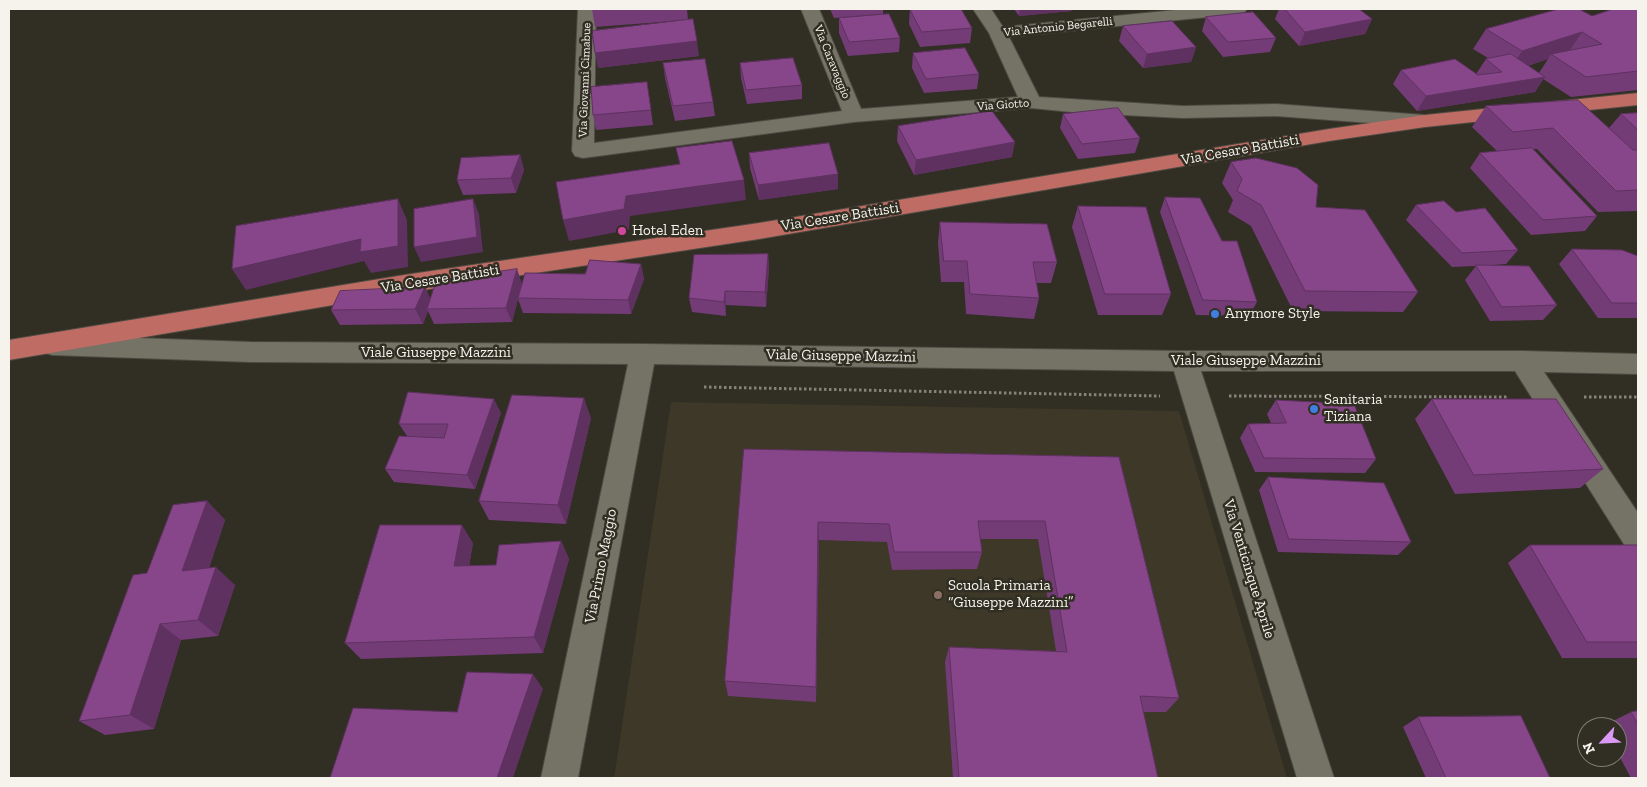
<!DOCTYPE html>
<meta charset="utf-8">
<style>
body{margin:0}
#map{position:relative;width:1647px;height:787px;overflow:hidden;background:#312e23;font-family:"Zilla Slab",serif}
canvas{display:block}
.frame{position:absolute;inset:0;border:10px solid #f5f3ec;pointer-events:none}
.north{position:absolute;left:1577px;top:717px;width:50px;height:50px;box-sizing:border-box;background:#312e23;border:1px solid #7f7d73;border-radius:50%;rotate:245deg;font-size:14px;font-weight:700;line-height:20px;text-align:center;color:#f5f3ec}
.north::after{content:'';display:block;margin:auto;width:18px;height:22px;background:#db99f5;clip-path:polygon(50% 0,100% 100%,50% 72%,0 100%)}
</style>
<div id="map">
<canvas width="1647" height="787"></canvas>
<div class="frame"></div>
<div class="north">N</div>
</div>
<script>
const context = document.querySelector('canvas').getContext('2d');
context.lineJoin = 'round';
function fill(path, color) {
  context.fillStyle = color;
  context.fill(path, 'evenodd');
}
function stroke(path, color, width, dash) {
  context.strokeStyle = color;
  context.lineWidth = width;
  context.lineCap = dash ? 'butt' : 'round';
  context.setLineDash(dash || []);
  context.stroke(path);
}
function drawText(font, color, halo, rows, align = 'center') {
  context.font = font + ' "Zilla Slab",serif';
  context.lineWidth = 5;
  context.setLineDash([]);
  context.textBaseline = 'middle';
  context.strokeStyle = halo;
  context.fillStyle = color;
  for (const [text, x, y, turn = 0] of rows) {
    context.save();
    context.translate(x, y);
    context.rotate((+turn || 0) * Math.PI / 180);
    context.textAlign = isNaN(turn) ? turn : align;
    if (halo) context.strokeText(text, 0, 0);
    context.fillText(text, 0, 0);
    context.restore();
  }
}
fill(new Path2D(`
 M671,402L1179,411L1287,778H614Z`), '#3d3827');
const minor = new Path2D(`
 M578,9H596L594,143L842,111L801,9H819L861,109L1018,97L989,33L973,9H991L1003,27L1186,9H1247L1244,13L1238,14L1009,37L1039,97L1183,106L1276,104L1425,115L1432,117L1435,121L1432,125L1425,127L1276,116L1183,118L1082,113L1031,108L854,122L583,158L575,156L572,151Z
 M52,335L250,342L643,344L1184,351H1523L1638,354V374L1544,372L1638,513V553L1627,549L1515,371H1201L1334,778H1297L1174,371L654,364L578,778H541L628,364L250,362L52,355L43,352L39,345L43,338Z`);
const major = new Path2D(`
 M1638,93V105L1425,127L1329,141L759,239L404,293L9,360V340L404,275L759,223L1329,129L1425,115Z`);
stroke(minor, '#4e4b42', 2);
stroke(major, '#4e4b42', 2);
stroke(new Path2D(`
 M704,387L1160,396
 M1229,396L1508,397
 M1584,397H1638`), '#85837a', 3, [2.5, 2.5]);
fill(minor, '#757266');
fill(major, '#bf6c64');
fill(new Path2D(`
 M592,9H687L688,20L699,56L598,68L688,20L595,27Z
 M830,9H883V15L834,18Z
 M904,9H961L972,28L970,43L920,47L909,24L910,9L904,10Z
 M1014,9H1072L1071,11L1019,16Z
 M1279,9H1359L1372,19L1365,34L1299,46L1275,19Z
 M1638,9V90L1571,97L1543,79L1535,92L1417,111L1393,84L1401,70L1478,75L1476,74L1486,59L1488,58L1473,49L1486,29L1592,16ZM1548,59L1539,73L1528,66L1536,63Z
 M1206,17L1276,38L1270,52L1223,57L1202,31Z
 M839,18L900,38L899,52L848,56L839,33Z
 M1123,26L1196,47L1191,62L1143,68L1119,41Z
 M913,53L979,74L977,89L924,93L912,68Z
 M663,63L713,102L715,116L675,121L665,78Z
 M740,63L802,85V99L747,104L741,78Z
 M649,96L653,125L596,130L593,115Z
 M1486,106L1609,128L1621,114L1638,113V211L1598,212L1537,149H1533L1597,216L1585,231L1531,235L1470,168L1480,153L1497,151L1472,127Z
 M1063,114L1140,138L1135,153L1078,159L1060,128Z
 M898,126L1012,157L914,175L897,141Z
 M749,153L838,174V189L759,200L750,168Z
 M520,155L524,170L516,193L463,195L457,180Z
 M1231,162L1316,207L1418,292L1403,312L1293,311L1251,226L1228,212L1233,200L1222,183Z
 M1165,197L1222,241L1257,302L1249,316L1196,315L1160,212Z
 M1416,205L1456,212L1518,250L1506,264L1494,265L1557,305L1543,320L1490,321L1465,280L1476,266L1452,267L1406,220Z
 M1078,206L1171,294L1162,315H1098L1072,227Z
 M940,222L1057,262L1051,283H1036L1039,298L1034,319L966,314L964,282H941L938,243Z
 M1572,249L1638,256V318H1598L1559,264Z
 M768,254L769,268L766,307L726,305V316L692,312L689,298Z
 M641,264L644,279L631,314L523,313L518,299L512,322L434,324L428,311L423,324L340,325L331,310L425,287L430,299Z
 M1432,399L1603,469L1580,488L1455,494L1415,419Z
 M1276,400L1376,459L1365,473L1255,472L1240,438L1248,424L1271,423L1267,414Z
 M501,413L475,489L394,482L385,469L407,436L399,424Z
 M591,418L566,524L489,520L479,501Z
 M744,449L1119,457L1179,698L1166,712H1143L1158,778H953L945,662L949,647L1056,651L1038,539H980L982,552L977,569L892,570L887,542L819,540L816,702L728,696L725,681Z
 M1268,477L1411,542L1398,555L1278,552L1259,490Z
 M207,501L225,520L209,568L235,585L218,636L181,640L154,729L105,735L79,721L147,573Z
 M561,541L569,559L543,653L361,659L345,643L473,543L469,566L496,565Z
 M1530,545H1638V658H1562L1508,563Z
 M1638,711V778H1631L1617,752V727H1603V726L1631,712Z
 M1418,717L1550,778H1426L1403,727Z`), '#733c76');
fill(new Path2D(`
 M1020,9H1072L1071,11L1019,16Z
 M1372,19L1365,34L1299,46L1305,32Z
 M1582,32L1568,53L1551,54L1548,59L1509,72L1522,51Z
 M697,41L699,56L598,68L595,53Z
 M1196,47L1191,62L1143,68L1147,54Z
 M1545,77L1535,92L1417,111L1426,96Z
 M1015,142L1012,157L914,175L916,160Z
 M520,155L524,170L516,193L511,178Z
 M838,174V189L759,200L758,185Z
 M744,180L746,200L630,216L629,230L569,241L563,220L626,196Z
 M398,199L407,220L408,267L371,273L364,261L246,290L232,269L361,239Z
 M473,199L479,214L483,252L421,262L414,247Z
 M768,254L769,268L766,307L765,292Z
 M641,264L644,279L631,314L628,300Z
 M517,269L522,284L518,298V299L512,322L506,308Z
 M425,287L432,302L427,309L428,311L423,324L415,309Z
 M725,291L726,305V316L724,302Z
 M584,398L591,418L566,524L558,505Z
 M494,399L501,413L475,489L467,475Z
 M207,501L225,520L202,588L182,571Z
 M818,522L819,540L816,702V687Z
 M462,525L473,543L466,584L454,566Z
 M561,541L569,559L543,653L534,637Z
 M216,567L235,585L218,636L198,620Z
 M160,624L181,640L154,729L130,715Z
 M533,674L543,689L513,778H497Z`), '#5e3160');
const building = new Path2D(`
 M910,9H961L972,28L922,32Z
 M1285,9H1359L1372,19L1305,32Z
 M1559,9H1579L1592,16L1613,9H1638V71L1586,77L1551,54L1602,44L1582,32L1522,51L1486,29Z
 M1253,12L1276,38L1228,42L1206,17Z
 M889,14L900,38L849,42L839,18Z
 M693,19L697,41L595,53L592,31Z
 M1172,21L1196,47L1147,54L1123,26Z
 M965,48L979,74L926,79L913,53Z
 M1511,54L1545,77L1426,96L1401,70L1455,59L1478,75L1502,72L1486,59Z
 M793,58L802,85L746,90L740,63Z
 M705,59L713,102L673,106L663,63Z
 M647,82L651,110L593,115L591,87Z
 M1578,100L1633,150H1638V190L1616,191L1553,128L1513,132L1486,106Z
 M1118,108L1140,138L1082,144L1063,114Z
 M992,111L1015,142L916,160L898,126Z
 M1638,113V130L1621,114Z
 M732,141L744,180L626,196L624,209L563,220L556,182L680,164L676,148Z
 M829,143L838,174L758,185L749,153Z
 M1532,148L1597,216L1543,220L1480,153Z
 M520,155L511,178L457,180L461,158Z
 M1256,158L1297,168L1318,185L1316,207L1365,210L1418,292L1305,291L1261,205L1237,191L1242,179L1231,162Z
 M1165,197L1200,198L1222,241H1237L1257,302L1203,300Z
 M398,199V246L360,252L361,239L232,269L236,226Z
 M473,199L477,237L414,247V209Z
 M1444,201L1456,212L1485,208L1518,250L1462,253L1416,205Z
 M1078,206L1146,207L1171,294H1105Z
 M940,222L1047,224L1057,262H1033L1039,298L970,294L967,261H944Z
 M1572,249L1622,250L1638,256V303H1612Z
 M768,254L765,292L725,291L724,302L689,298L694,255Z
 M590,260L641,264L628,300L518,298L525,273L585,274Z
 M1476,265L1529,266L1557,305L1502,307Z
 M517,269L506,308L427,309L436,281Z
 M425,287L415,309L331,310L340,291Z
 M408,392L494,399L467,475L385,469L399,436L444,438L448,424H399Z
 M512,395L584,398L558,505L479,501Z
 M1432,399H1556L1603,469L1474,475Z
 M1276,400L1354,404L1376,459L1264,458L1248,424L1286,423Z
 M744,449L1119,457L1179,698L1140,696L1158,778H959L949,647L1067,652L1045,521H978L982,552H894L889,524L818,522L816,687L725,681Z
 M1268,477L1384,483L1411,542L1289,539Z
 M207,501L182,571L216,567L198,620L160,624L130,715L79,721L133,575L147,573L173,505Z
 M380,525H462L454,566L496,565L499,545L561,541L534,637L345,643Z
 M1530,545H1638V642H1587Z
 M467,672L533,674L497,778H330L353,708L457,712Z
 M1638,711V725L1631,712Z
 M1521,716L1550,778H1446L1418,717Z`);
fill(building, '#864689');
stroke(building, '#5e3160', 1);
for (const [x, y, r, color] of [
 [622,231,5,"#d1479c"],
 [1215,314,5,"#3f7fe0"],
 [1314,409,5,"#3f7fe0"],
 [938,595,5,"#8d6e63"]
]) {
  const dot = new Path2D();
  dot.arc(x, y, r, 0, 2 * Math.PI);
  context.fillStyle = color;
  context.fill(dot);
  stroke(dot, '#312e23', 2);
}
drawText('12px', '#f5f3ec', '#312e23', [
 ["Via Antonio Begarelli",1058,27,-6],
 ["Via Caravaggio",832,62,68],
 ["Via Giovanni Cimabue",585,80,-88],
 ["Via Giotto",1003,105,-4]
]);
drawText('15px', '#f5f3ec', '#312e23', [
 ["Via Cesare Battisti",1240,150,-10],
 ["Via Cesare Battisti",840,217,-9],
 ["Via Cesare Battisti",440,279,-9],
 ["Viale Giuseppe Mazzini",436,353],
 ["Viale Giuseppe Mazzini",841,356,1],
 ["Viale Giuseppe Mazzini",1246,361],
 ["Via Primo Maggio",601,566,-79],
 ["Via Venticinque Aprile",1249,569,73]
]);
drawText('15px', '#f5f3ec', '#312e23', [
 ["Hotel Eden",632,231],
 ["Anymore Style",1225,314],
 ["Sanitaria",1324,400],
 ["Tiziana",1324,417],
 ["Scuola Primaria",948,586],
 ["“Giuseppe Mazzini”",948,603]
], 'left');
</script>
